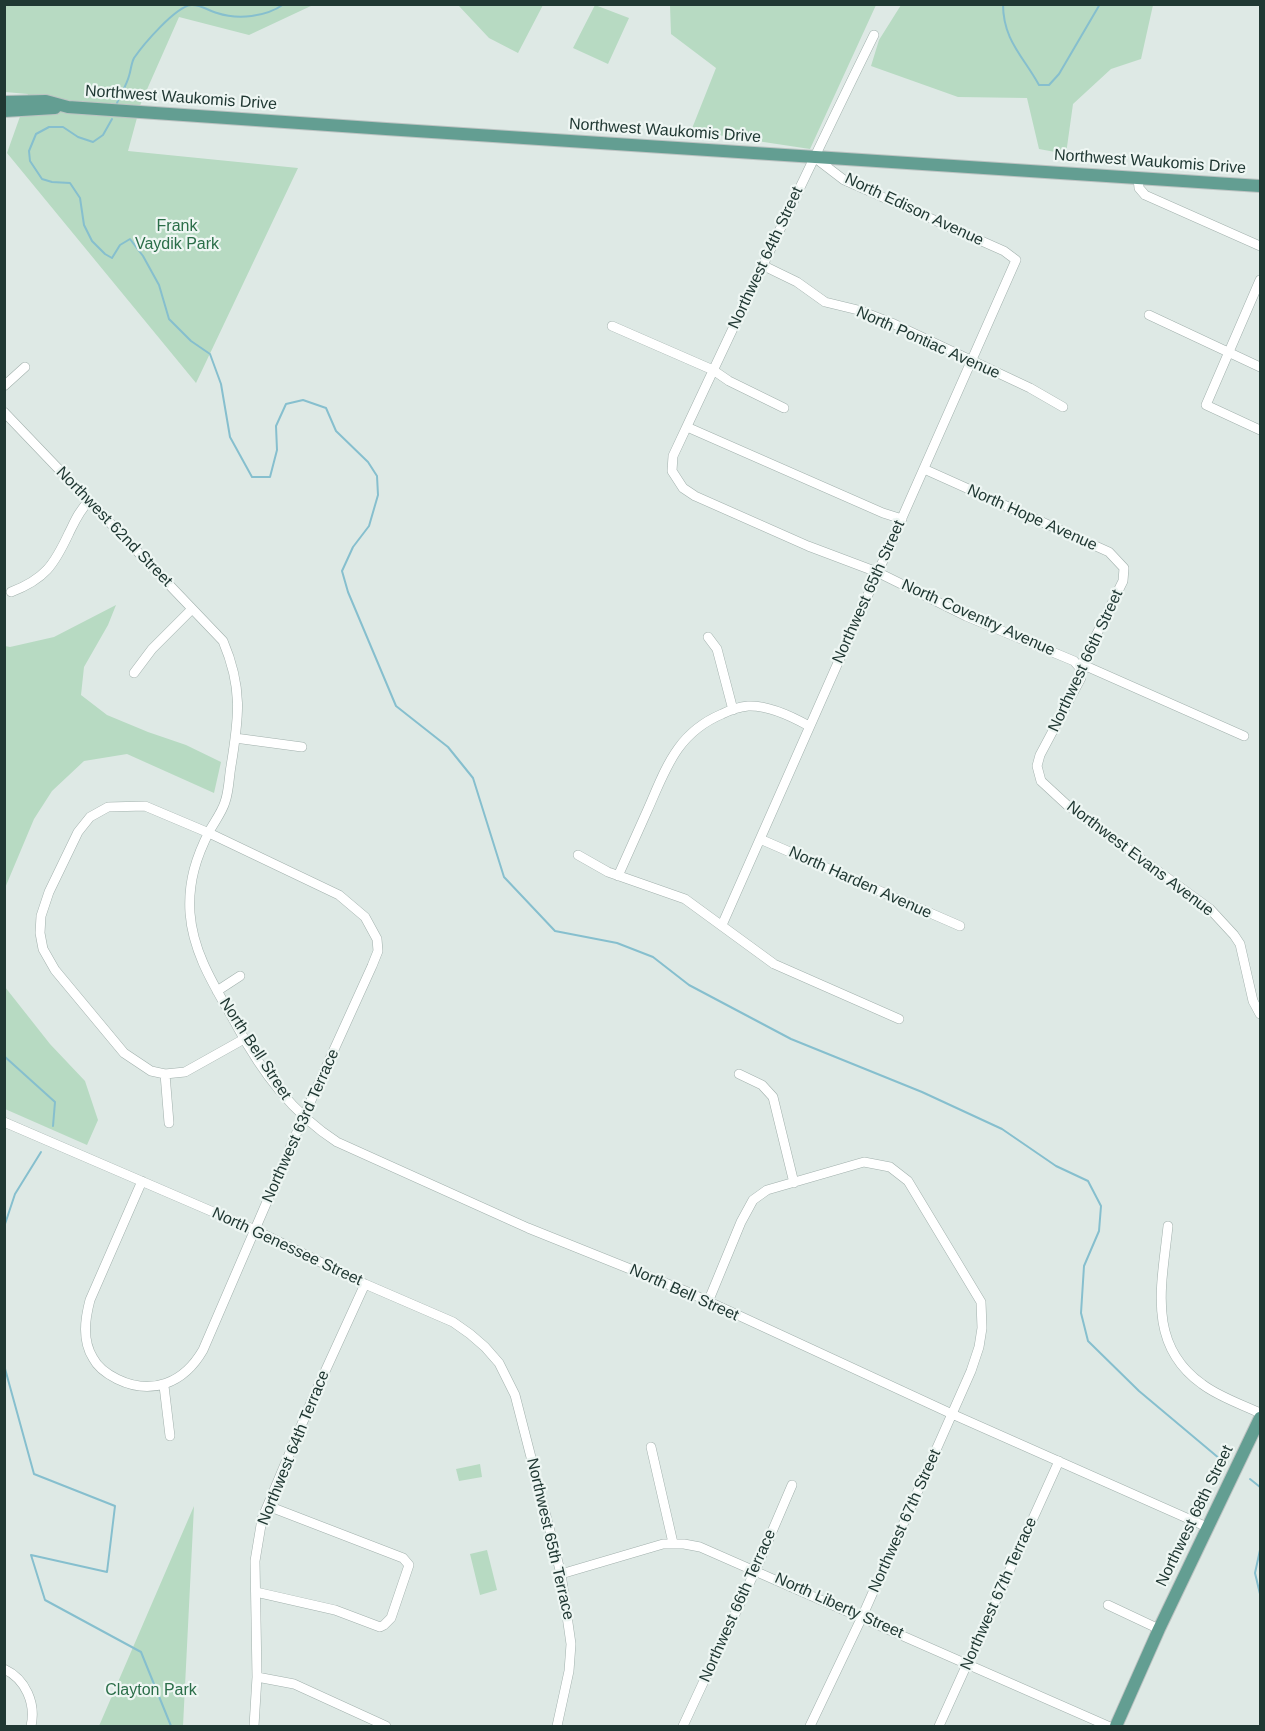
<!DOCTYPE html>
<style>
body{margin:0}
#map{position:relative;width:1265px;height:1731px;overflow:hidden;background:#dee9e5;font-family:Helvetica,sans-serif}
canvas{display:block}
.frame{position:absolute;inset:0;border:6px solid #203833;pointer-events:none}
</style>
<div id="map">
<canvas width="1265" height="1731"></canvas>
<div class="frame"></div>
</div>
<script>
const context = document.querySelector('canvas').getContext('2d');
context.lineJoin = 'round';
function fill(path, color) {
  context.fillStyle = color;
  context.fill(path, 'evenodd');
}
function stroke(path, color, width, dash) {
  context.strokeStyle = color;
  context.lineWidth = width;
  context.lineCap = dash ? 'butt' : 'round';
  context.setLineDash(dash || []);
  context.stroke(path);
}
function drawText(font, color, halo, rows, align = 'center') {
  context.font = font + ' Helvetica,sans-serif';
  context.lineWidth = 4.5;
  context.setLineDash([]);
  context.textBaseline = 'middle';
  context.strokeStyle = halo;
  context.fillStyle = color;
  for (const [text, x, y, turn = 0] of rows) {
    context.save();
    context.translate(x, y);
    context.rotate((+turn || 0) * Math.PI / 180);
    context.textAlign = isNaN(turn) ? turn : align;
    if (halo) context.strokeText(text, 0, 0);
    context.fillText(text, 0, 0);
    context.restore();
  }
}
fill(new Path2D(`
 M4,5H313L249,35L179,17L141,103L128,151L298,168L196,383L7,153L28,94L5,92Z
 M458,5H543L518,53L489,38Z
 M595,5L629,18L608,64L573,48Z
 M670,5V4L876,5L810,149L691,131L716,68L671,34Z
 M901,5V4L1153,5L1141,59L1111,69L1073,104L1066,154L1039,149L1027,98L958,97L871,66L879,40Z
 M116,605L108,625L84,667L81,695L107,715L148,732L186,745L221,762L214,793L127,754L84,761L52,791L34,819L5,888V646L10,647L54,637Z
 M5,987L50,1044L85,1081L98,1120L87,1145L5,1109Z
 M480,1464L482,1477L459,1481L456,1469Z
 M194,1506L183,1726H99Z
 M487,1550L497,1590L480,1595L470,1554Z`), '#b7dac2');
stroke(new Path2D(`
 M1003,4C1003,40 1023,56 1039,85H1049L1059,74L1100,4
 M116,106C119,96 126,87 129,76C131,70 131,64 134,58C143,45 175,7 191,5C200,4 209,11 217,13C238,20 266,17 284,4
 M112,119L103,135L93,142L78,137L63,127H49L36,134L29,151L30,161L42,179L52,182L70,183L80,198L84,225L92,241L105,254L112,258L120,245L130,239L143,256L159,285L169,319L191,341L210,354L221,384L230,437L252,477H270L277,450L276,426L286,404L303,400L326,408L336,431L368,462L377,476L378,495L369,526L353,547L342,571L348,592L396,706L448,747L473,778L504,877L555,931L617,943L653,957L689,985L791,1039L922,1092L1002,1129L1056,1166L1088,1181L1101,1206L1099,1231L1084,1266L1081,1313L1088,1341L1139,1391L1220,1459
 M4,1056L55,1102L53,1126
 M4,1227L15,1194L41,1152
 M4,1365L34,1474L115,1506L107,1572L31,1555L45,1600L141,1652L171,1726
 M1250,1479L1260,1487
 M1260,1550L1255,1573L1260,1594`), '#86bfce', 2);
const minor = new Path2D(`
 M874,35C805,175 739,315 673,456L672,471L683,488L695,496L808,546L877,572L966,616L1074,661L1080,668L1088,667L1244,736
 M1138,178L1139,188L1145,195L1260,246
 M762,265L797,282L825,302L858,310L894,324L1030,388L1063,407
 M1260,280L1206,405L1260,430
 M1149,315L1260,367
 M612,326L713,370L729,381L784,408
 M4,386L25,367
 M4,412L223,641C243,688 239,717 231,766C229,777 229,791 225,802C222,812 215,821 210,830C196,857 188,882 190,913C193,955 217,990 237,1026C262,1072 292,1113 337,1142L528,1228L690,1293L952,1414L1207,1527
 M687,427L883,513L902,519
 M924,469L1109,552L1124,568L1123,581L1080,668L1081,678L1040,755L1037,766L1041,781L1067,805L1210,909L1234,935L1240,944L1253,1001L1260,1014
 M11,592C45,579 54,565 69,533C75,521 79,511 89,501
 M708,637L717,649L733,710
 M134,673L152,649L192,609
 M235,738L302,747
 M760,839L960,926
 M578,855L608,872L685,899L774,964L899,1019
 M618,876C628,854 638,831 648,809C666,768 677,733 722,714C730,710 739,707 748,706C768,705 793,717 809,726
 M722,925L1016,260L1004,251L844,180L814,157
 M217,991L240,976
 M165,1074L169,1123
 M739,1074L762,1085L773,1097L794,1183
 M4,1122L255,1230L365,1284L453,1322L470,1334L485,1347L499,1363L515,1395L561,1574L571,1644L569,1671L557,1726
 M142,1181L90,1300C85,1319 82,1340 93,1358C98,1368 107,1374 117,1379C152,1396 184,1383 203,1350L303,1118L372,966L378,951L377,939L365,917L339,895L209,833L145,806L108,807L90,817L78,832L49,892L41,916L40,933L43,949L55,970L124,1053L151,1071L165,1074L185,1072L244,1039
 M1168,1226C1162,1284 1146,1344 1202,1384C1219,1397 1241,1404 1260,1413
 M708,1302L741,1222L753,1200L767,1190L864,1162L890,1167L908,1181L981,1302L982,1328L979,1347L971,1371L862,1617L810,1726
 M164,1386L170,1436
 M651,1447L673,1543
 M561,1574L663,1544H684L700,1547L1108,1726
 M256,1592L335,1610L380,1627L384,1625L391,1618L409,1565L403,1558L268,1506
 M1108,1605L1159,1629
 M4,1669C26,1679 36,1704 31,1726
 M257,1677L294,1684L386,1726
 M254,1726L257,1677L255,1561L262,1519L312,1400L365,1284
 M683,1726L756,1569L792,1485
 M939,1726L1059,1461`);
const major = new Path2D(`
 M4,102L46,101L68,107L386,129L1260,186
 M4,111L55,108
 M1116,1726L1159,1629L1260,1418`);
stroke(minor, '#a1b0ac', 10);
stroke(major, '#bcc3c2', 14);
stroke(minor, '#fff', 9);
stroke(major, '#639e92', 12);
drawText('16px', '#203833', '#eef6f3', [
 ["Northwest Waukomis Drive",181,98,4],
 ["Northwest Waukomis Drive",665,131,4],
 ["Northwest Waukomis Drive",1150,162,4],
 ["North Edison Avenue",914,210,25],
 ["Northwest 64th Street",766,258,-65],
 ["North Pontiac Avenue",928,343,24],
 ["North Hope Avenue",1032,518,24],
 ["Northwest 62nd Street",114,527,46],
 ["Northwest 65th Street",869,592,-66],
 ["North Coventry Avenue",978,618,24],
 ["Northwest 66th Street",1086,661,-65],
 ["Northwest Evans Avenue",1140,859,37],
 ["North Harden Avenue",860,883,24],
 ["North Bell Street",255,1049,57],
 ["Northwest 63rd Terrace",301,1126,-66],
 ["North Genessee Street",287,1247,25],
 ["North Bell Street",684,1293,24],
 ["Northwest 64th Terrace",294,1448,-68],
 ["Northwest 68th Street",1195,1516,-64],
 ["Northwest 67th Street",905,1521,-66],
 ["Northwest 65th Terrace",550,1539,77],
 ["Northwest 67th Terrace",999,1594,-66],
 ["Northwest 66th Terrace",738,1606,-66],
 ["North Liberty Street",839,1606,24]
]);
drawText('16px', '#2b6e49', '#eef6f3', [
 ["Frank",177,227],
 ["Vaydik Park",177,245],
 ["Clayton Park",151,1691]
]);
</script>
